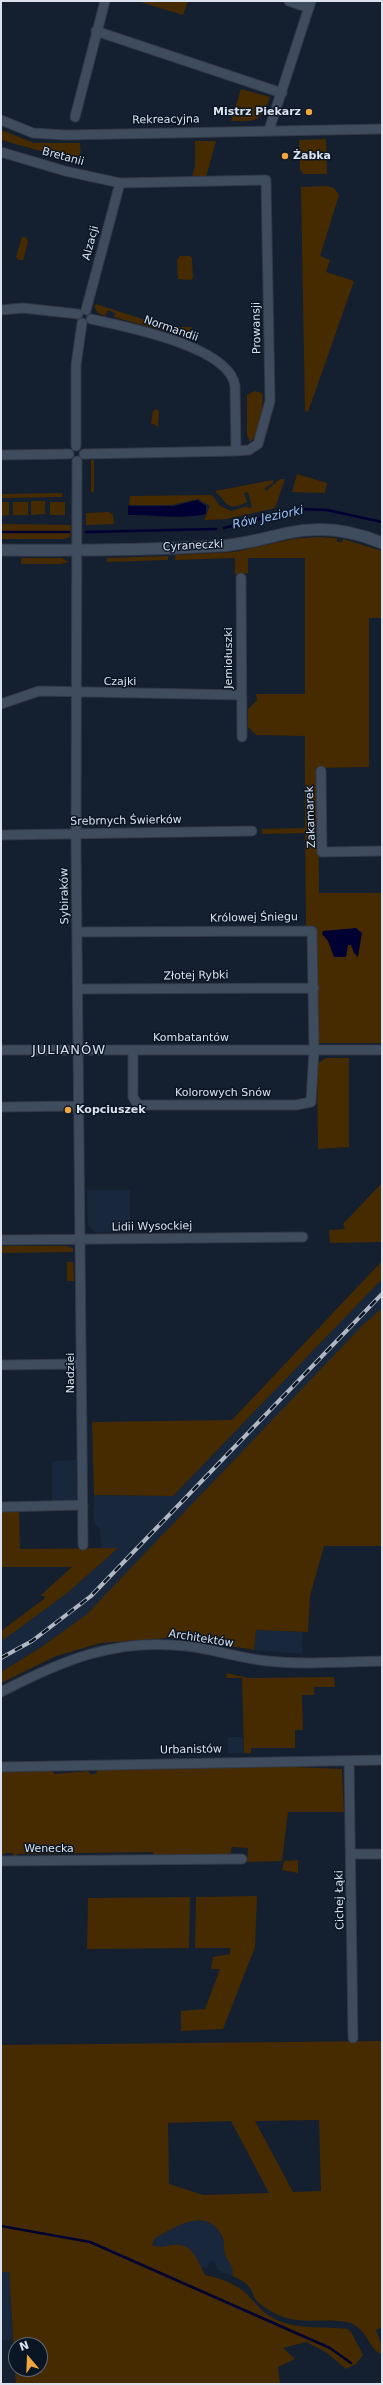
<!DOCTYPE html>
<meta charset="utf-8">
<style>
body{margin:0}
#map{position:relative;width:383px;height:2385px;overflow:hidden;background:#141f2f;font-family:"DejaVu Sans",sans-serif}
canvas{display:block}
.frame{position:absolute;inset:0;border:2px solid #dbe2ee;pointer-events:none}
.north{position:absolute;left:8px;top:2337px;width:40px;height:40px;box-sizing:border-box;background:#0b1625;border:1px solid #5e6875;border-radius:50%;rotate:341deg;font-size:11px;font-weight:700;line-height:16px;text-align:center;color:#dbe2ee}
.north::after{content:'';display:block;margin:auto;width:14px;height:18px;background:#f0a63f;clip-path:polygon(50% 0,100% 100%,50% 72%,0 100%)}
</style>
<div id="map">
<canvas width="383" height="2385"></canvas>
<div class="frame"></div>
<div class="north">N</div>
</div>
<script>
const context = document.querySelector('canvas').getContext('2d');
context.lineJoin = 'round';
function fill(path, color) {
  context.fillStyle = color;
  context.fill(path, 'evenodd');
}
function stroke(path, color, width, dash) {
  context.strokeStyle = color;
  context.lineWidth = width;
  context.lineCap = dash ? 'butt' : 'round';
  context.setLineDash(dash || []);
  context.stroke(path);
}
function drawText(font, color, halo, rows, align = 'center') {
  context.font = font + ' "DejaVu Sans",sans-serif';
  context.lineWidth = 3;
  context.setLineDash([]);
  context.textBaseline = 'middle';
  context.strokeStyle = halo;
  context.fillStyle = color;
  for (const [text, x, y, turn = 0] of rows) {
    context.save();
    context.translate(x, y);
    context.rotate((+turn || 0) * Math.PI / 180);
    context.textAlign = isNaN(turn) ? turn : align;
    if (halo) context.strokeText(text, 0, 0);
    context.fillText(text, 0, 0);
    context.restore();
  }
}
fill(new Path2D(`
 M87,1190H130V1232H95L88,1226Z
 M382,1279V1308L203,1492L201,1498L162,1538L86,1615L40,1648L1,1672V1641L66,1594L117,1549L101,1548L100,1529L94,1524V1495L173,1496Z
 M76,1460L77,1502H52V1461Z
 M255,1630L303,1632L302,1654L254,1650Z
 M228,1737H243L244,1753H228Z
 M203,2220L214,2224L224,2240L225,2254L233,2266V2276L217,2270L215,2262L210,2261L208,2267L202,2268L192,2252L185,2247L179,2245L162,2249L152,2245L155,2238L175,2227L191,2221Z
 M1,2272H9L13,2340H1Z`), '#19273d');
fill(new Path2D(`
 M137,1H188L183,15Z
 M241,89L270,97C261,123 257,121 231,121Z
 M1,130L34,143H80L81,162L1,140Z
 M326,139L327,174H303L300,169L299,140Z
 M195,141H216L206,177H192L195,165Z
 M327,186L334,188L339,195L320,256L330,260L326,272L354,281L308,412L305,411L301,187Z
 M22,237H26L28,242L23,260H19L16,257Z
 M180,256H190L192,258L193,278L191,280L178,279L177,260Z
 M96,304L167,327H192L186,337L114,317L115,313L108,310L105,316L98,313L94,306Z
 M255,391L262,393C265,402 258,437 250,442L247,435V395Z
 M156,409L159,411L158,427L151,423L153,411Z
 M91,460H94V492H91Z
 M297,474L327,483L325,493L292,492Z
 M280,479H285L275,508L227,519L204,520L210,506L198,499L171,505H129L130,496L212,495L220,506L231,511L247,506L248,508L252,507L248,492L244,493L247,502C227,513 227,502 215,491L273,480V483L265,488L266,491Z
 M62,493L63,497L1,498V494Z
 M31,501H45V514L31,515Z
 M1,502H9V515L1,516Z
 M13,502H28V515H13Z
 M50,502H65V515H50Z
 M109,512L113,515L114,524L86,525V513Z
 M1,524L71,525L70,537L63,539H1Z
 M317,537L337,538V542H342L343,539L382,551V618H369V767L318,768L319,893H382L381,1043H317L316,926H306L305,833L262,834V829L305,828V736L256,735L248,727V709L257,700L256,694H305V558H248V573L235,575V558L175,560V555L234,552L293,539Z
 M168,556V560L107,562V558Z
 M21,558H62L69,562L60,564H21Z
 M326,1058H349V1147L318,1149L317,1064Z
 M382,1183V1242L330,1243L329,1230L345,1229L343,1224Z
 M1,1246H66L73,1248V1252L1,1253Z
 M382,1261V1279L173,1496L94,1495L92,1422L232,1420Z
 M67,1262H73L74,1281H67Z
 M382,1308V1546H324L310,1596L308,1632L256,1630L254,1650L179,1637L101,1643L56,1656L1,1683V1672L40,1648L86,1615L363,1325Z
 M19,1510L20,1549L118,1548L66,1594L3,1640L1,1631L44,1599L45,1596H40L72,1567H1V1511Z
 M227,1673L248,1678L334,1677L335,1687H314V1695H302L303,1730H295V1748H251V1753H244L242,1678H226Z
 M294,1766L295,1767L342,1769L344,1812H288L282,1861L247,1862L248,1848L232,1847L230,1855L153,1858V1852L17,1854V1856H13V1853H6L1,1856V1771H52L55,1774L88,1771L90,1774H96L97,1770Z
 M298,1860V1873L282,1870L284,1861Z
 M257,1896L255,1947L223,2029L181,2031V2011L205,2009L220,1969H211L213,1957L230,1954V1948H195L196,1897Z
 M190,1897L189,1948L87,1949L88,1898Z
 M382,2041V2327L376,2330L382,2347V2355C369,2348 368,2334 356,2326C340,2315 303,2326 281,2316C273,2313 263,2307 257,2301C253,2297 253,2292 250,2288C246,2282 239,2279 233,2276C233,2263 228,2264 225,2253C223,2249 225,2243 223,2238C208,2205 177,2226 155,2238L152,2245C165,2250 168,2243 180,2245C193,2246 200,2265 205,2275C219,2278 231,2282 242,2290C255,2300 260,2313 277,2320C299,2330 324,2326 347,2329L351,2332L363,2355L356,2364L346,2369L326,2352L306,2342L283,2348L295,2359L278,2367L280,2384H16L9,2272H1V2045ZM319,2120L321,2191L293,2192L255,2121ZM231,2121L269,2193L203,2195L169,2184L168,2123ZM16,2345H40V2369H16Z`), '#472b00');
fill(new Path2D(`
 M197,500L206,506V514C179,520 155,514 128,515V506H174Z
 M356,928L362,933L358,957L354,953L351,945H348L346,957H334L328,941L322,934L323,931Z`), '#003');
stroke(new Path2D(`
 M224,528L298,509L327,510L382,522
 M1,532H69
 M86,532L216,529
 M1,2226L90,2242L330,2348L351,2363`), '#003', 2.5);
const minor = new Path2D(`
 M289,1L309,8
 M96,31L282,93
 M75,117L105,1
 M1,120L33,133L66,135L382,129
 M269,130L311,1
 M1,152L65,171L120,183L266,180L270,401L258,444L249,450L236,451L84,454
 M1,310L23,308L78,314
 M86,310L120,183
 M91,319C125,327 230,346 235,386L236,451
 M76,446V365L82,323
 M1,455L69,454
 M77,461L76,846L83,1545
 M241,578L242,737
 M1,704L39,691L241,695
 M321,771L322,852L382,851
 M1,835L252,831
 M78,932L312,931L314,1050L311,1102L296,1105H138L133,1097V1050
 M78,989L314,988
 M1,1050H382
 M1,1107L79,1106
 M1,1240L303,1237
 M1,1365L76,1364
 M1,1507L83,1505
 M1,1692C63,1660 115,1638 186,1646C213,1649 239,1658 267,1661C305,1665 344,1662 382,1661
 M349,1761L353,2038
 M1,1767L382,1760
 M351,1854H382
 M1,1861L242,1859`);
const tertiary = new Path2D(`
 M1,550C74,551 146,550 219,546C242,545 265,538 287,533C319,526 352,530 382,543`);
stroke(minor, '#323846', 11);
stroke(tertiary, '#323846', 13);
stroke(minor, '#3f4c5e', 9);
stroke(tertiary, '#3f4c5e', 11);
const rail = new Path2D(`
 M1,1658L32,1641L91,1596L382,1294`);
stroke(rail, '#b0b8c4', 4);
stroke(rail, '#0b1625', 2.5, [8]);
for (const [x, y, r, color] of [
 [309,112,4,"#f0a63f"],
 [285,156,4,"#f0a63f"],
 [68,1110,4,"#f0a63f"]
]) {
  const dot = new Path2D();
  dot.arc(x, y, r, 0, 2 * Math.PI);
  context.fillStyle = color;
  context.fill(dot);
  stroke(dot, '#0b1625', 1.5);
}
drawText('bold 11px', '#dbe2ee', '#0b1625', [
 ["Mistrz Piekarz",301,112,"right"],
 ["Żabka",293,156],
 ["Kopciuszek",76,1110]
], 'left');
drawText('11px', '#dbe2ee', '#0b1625', [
 ["Rekreacyjna",166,120,-1],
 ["Bretanii",63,157,15],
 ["Alzacji",91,243,-75],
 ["Prowansji",257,328,-91],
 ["Normandii",171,329,19],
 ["Cyraneczki",193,546,-3],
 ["Jemiołuszki",229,658,-90],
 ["Czajki",120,682],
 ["Zakamarek",311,817,-92],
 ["Srebrnych Świerków",126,821,-1],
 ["Sybiraków",65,896,-91],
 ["Królowej Śniegu",254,918,-1],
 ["Złotej Rybki",196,976,-1],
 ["Kombatantów",191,1038],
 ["Kolorowych Snów",223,1093],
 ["Lidii Wysockiej",152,1227,-1],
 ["Nadziei",71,1373,-90],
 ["Architektów",201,1639,9],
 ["Urbanistów",191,1750,-1],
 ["Wenecka",49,1849],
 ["Cichej Łąki",340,1900,-91]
]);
drawText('italic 12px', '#9dc0f4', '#0b1625', [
 ["Rów Jeziorki",268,518,-12]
]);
context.letterSpacing = '1px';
drawText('13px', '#dbe2ee', '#0b1625', [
 ["JULIANÓW",69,1051]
]);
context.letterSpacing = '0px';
</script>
